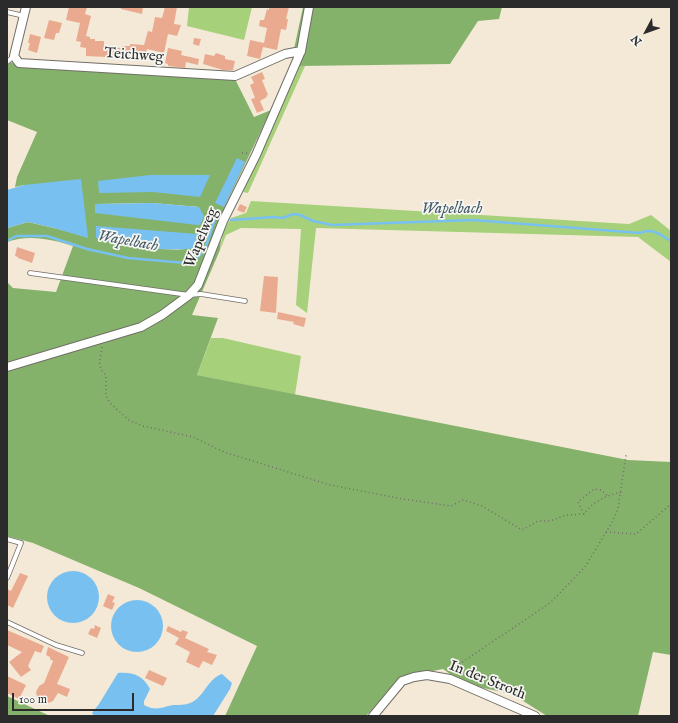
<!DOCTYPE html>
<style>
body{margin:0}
#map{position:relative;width:678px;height:723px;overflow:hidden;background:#f4e9d7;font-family:"IM FELL English",serif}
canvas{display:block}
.frame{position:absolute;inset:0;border:8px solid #2b2b2b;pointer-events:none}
.north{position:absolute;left:626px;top:12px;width:40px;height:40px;-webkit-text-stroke:3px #f6f6f2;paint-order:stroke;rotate:229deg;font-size:11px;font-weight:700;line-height:16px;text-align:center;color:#2b2b2b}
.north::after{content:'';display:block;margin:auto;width:14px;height:18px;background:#2b2b2b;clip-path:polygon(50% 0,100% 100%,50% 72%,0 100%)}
.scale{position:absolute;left:12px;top:693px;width:122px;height:18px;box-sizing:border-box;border:2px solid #2b2b2b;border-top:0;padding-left:5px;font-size:12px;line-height:14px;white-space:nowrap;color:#2b2b2b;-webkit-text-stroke:3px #f6f6f2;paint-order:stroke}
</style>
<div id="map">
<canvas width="678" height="723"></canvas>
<div class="frame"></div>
<div class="north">N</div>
<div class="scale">100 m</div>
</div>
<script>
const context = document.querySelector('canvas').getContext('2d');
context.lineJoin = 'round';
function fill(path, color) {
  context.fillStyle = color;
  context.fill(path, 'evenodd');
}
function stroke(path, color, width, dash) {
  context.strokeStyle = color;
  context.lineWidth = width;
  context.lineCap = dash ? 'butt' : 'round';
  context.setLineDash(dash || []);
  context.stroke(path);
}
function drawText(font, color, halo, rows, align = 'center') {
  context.font = font + ' "IM FELL English",serif';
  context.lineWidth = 3.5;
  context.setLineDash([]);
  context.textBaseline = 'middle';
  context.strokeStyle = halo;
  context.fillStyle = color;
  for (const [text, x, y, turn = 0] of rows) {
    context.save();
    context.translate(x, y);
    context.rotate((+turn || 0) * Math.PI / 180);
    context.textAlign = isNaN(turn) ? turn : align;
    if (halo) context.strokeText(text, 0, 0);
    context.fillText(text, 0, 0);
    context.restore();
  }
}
fill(new Path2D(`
 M189,7H252L244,40L187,26Z
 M299,66H305L248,193L243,192Z
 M251,201L629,224L651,215L671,231V262L638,237L316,228L307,313L296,305L301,229L241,228L226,235L220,250L223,231L231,218L246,213Z
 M211,338H223L301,356L295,395L197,375Z`), '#a7d07b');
fill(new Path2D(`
 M303,7H502L499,19L478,21L450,64L299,66L304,50L294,49Z
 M7,60L18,66L235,79L254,117L271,110L224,208L220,250L192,315L218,318L197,375L628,460L671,462V655L653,652L638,716H547L512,694L464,684L443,669L402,677L366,716H225L257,646L139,588L33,543L7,536V282L13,288L56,292L73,246C53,239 27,234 7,242V228L28,222L54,228L88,237L24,185L15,187L17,177L37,132L7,120ZM152,203L199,207L95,213L96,204ZM97,238L185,250L137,248L119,245Z
 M7,696L50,716H7Z`), '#85b26b');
fill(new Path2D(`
 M237,158L245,162L224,207L215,203Z
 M150,175H210L200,197L153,192L99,193L98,181Z
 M81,179L88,238L54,228L28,222L7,228V190L24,185Z
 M152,203L199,207L204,216L200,225H197L95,213V204Z
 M96,226L197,234L195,248C183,250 172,249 161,249C138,248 118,245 96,238Z
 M47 597a26 26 0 1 1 52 0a26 26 0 1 1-52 0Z
 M111 626a26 26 0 1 1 52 0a26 26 0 1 1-52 0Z
 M118,673C132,672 143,675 150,689L144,701V705C153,710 159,709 168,706C175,704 183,706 190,703C204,698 207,679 222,674L232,683L230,689L213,716H94L92,713L99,704Z`), '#78c0f0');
stroke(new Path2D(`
 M231,220L274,217L283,218L293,214L300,215L313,221L332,225L473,220L640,233C652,227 660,235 671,241
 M7,241L16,236H47L87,249L128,258L186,263L197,258L205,249L215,218L219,216`), '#78c0f0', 2.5);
fill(new Path2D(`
 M69,7H87L85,14L91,16L86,36L90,37V39H95V41H104V47L122,48V46H130V44L144,45L148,31L152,32L155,17L162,18L165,7H177L174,24L181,25L177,36L168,34L164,53L147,49L145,59L127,55V58L86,56V48L80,47L81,42L76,41L80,23L66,20Z
 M121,7H143L142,14L121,9Z
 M269,7H289L286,19H288L286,30L281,29L277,50L263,47L260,59L247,56L250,40L264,43L267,28L259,26L260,20H264L267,9L269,10Z
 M49,20L62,23L59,33H56L54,40L44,38Z
 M30,34L41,37L37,53L28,50L30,43H28Z
 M194,38L201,39L199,46L193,44Z
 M168,48L182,51L181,55L199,59L198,65L186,62L185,68L168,66V64L165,63Z
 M216,53L225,56V59L235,61L233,70H223L203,64L205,54L214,56Z
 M262,72L265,79L262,80L268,95L266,96L267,97L260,101L264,110L257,113L251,99L255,98L250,85L254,83L251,77Z
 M240,204L247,207L244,213L237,210Z
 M17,247L35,253L32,263L18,258V257L15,256Z
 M264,276L278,277L276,313L260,311Z
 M278,312L306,318L304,327L293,324L294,322L277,319Z
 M20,573L28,576L13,608L7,605V589L11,591Z
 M108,594L115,597L112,602L115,603L112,610L103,606Z
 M95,625L101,628L97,638L88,634L91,628L94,629Z
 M168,626L181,632L182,630L188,632L185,638L209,649L207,652L217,655L212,665L203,661L199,668L186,662L190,652L175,644L179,638L166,631Z
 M7,630L44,646L41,653L35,651L28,666L31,670L21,677L9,662L22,652L7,645Z
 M48,647L69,657L57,684L70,689L67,697L58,693L53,701L46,704L38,700L36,692L39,686L44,683L53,661L50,659V657L46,655Z
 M149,670L167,678L163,686L145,678Z
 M7,676L26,685L19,699L7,693Z`), '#eaaa90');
const lane = new Path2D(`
 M7,12L24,16
 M7,62L14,56
 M30,273L189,295L201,294L245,301
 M7,539L21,543L7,578
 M7,622L56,645L82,653`);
const street = new Path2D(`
 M26,7L14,56L19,63L235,76L285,54L301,51
 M7,367L141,327L162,315L189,295L198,285L223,221L256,155L301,51L309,7
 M373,716L402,681L414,677L427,675L450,679L535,716`);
stroke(lane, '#716e67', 5.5);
stroke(street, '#716e67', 10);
stroke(new Path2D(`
 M242,153H249
 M102,347C101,358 96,367 106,375V396L110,403L130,421L143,426L193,437L224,452L330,485L403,499L451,506L463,500L482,506L522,530L538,521H550L566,515L584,514C593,501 606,496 621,492
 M584,514L578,502L594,489L601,490L608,496
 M606,532L636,534L671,504
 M449,671L550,603L585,567L611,524L618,509L626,455`), '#716e67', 1.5, [1, 3]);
stroke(lane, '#fff', 4);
stroke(street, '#fff', 8);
drawText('15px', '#2b2b2b', '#f6f6f2', [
 ["Teichweg",134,56,4],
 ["Wapelweg",202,238,-67],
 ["In der Stroth",487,681,22]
]);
drawText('italic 16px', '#425866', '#f6f6f2', [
 ["Wapelbach",452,210],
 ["Wapelbach",128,242,10]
]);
</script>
